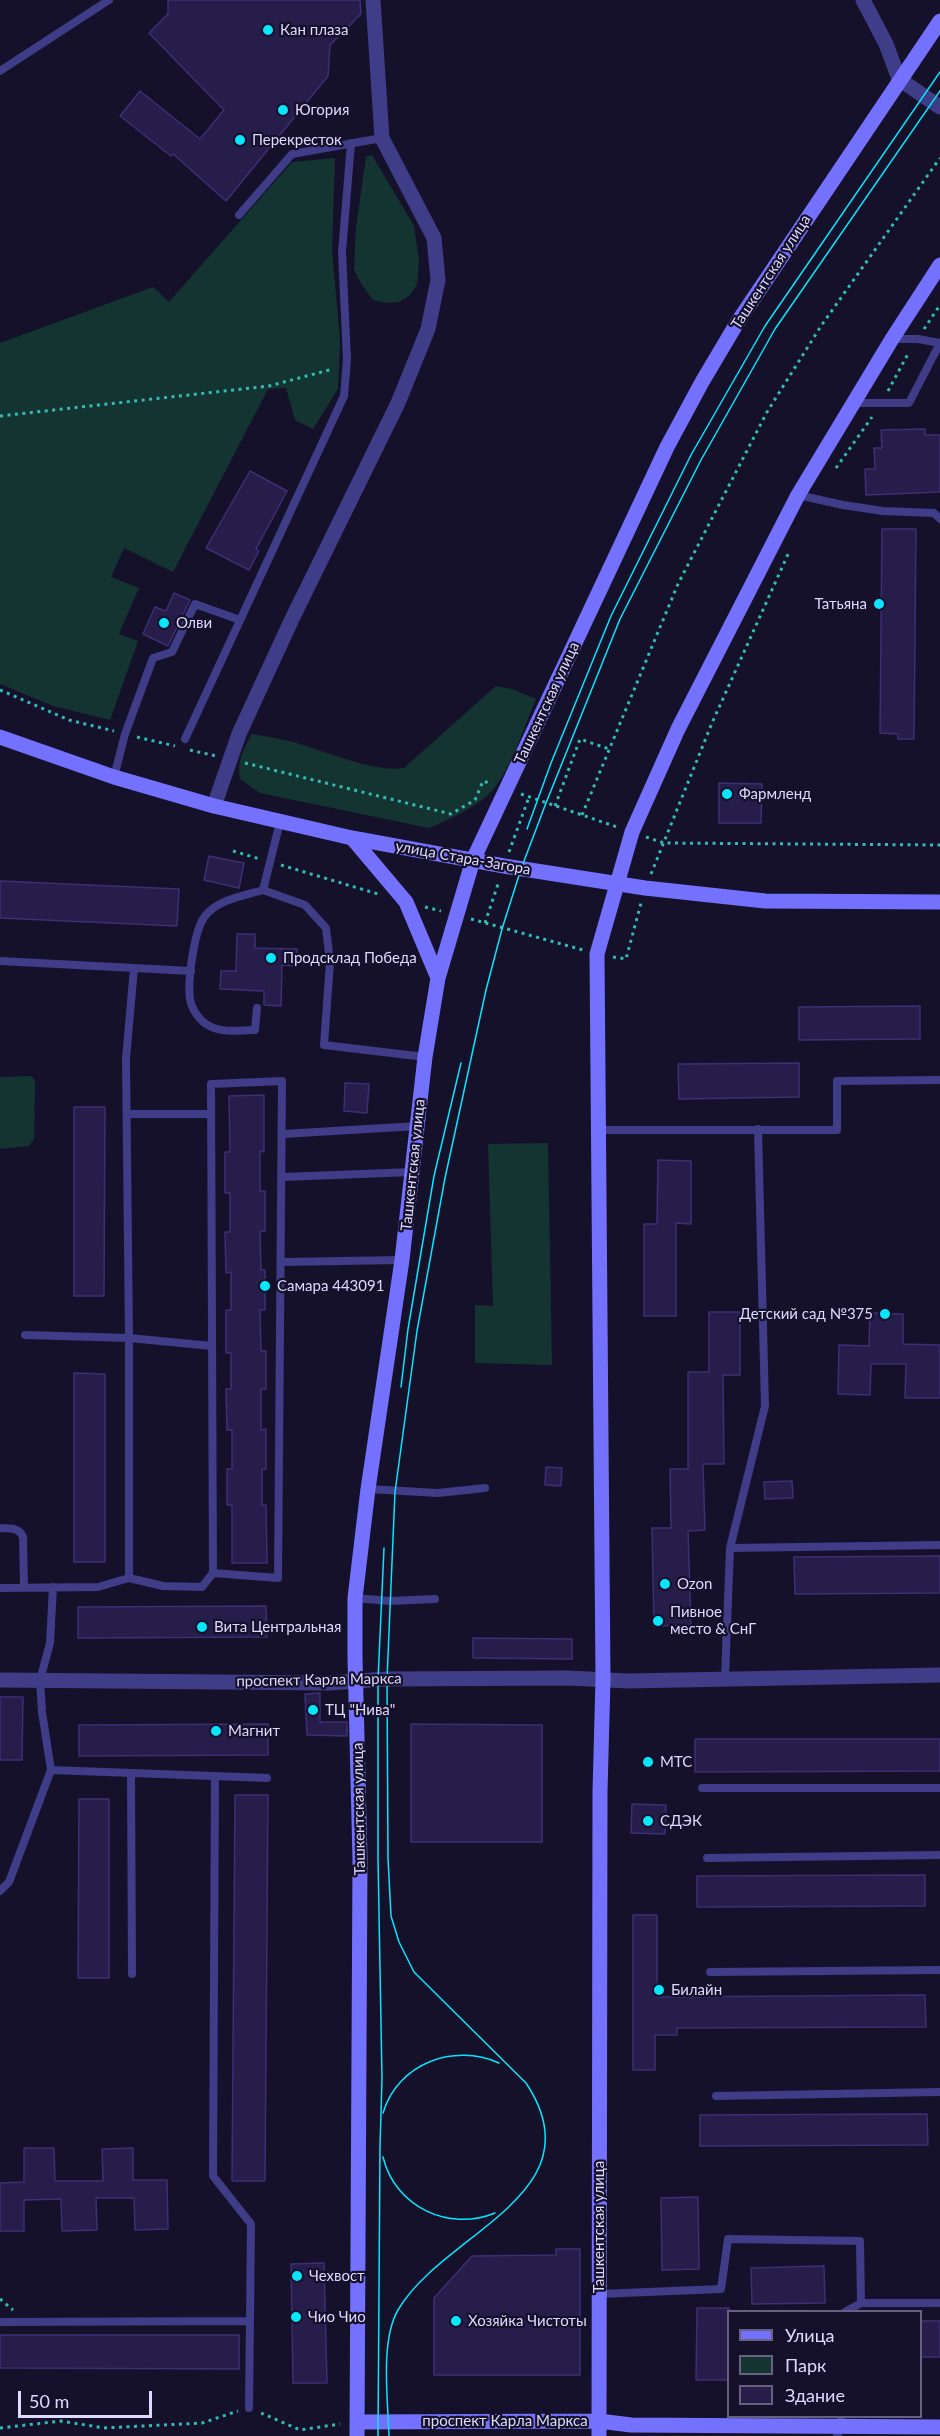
<!DOCTYPE html>
<meta charset="utf-8">
<style>
body{margin:0}
#map{position:relative;width:940px;height:2436px;overflow:hidden;background:#15112a;font-family:Lato,sans-serif}
canvas{display:block}
.legend{position:absolute;left:727px;top:2310px;width:195px;height:108px;box-sizing:border-box;background:#15112a;border:2px solid #65617f;margin:0;padding:8px 10px;list-style:none;font-size:18px;color:#ded9ff}
.legend li{display:flex;align-items:center;gap:12px;height:30px}
.legend b{width:30px;border:2px solid #65617f}
.scale{position:absolute;left:18px;top:2391px;width:134px;height:27px;box-sizing:border-box;border:3px solid #ded9ff;border-top:0;padding-left:8px;font-size:18px;line-height:21px;white-space:nowrap;color:#ded9ff;-webkit-text-stroke:4px #15112a;paint-order:stroke}
</style>
<div id="map">
<canvas width="940" height="2436"></canvas>
<ul class="legend">
<li><b style="height:8px;background:#7471fe"></b>Улица</li>
<li><b style="height:16px;background:#143432"></b>Парк</li>
<li><b style="height:16px;background:#261d4a"></b>Здание</li>
</ul>
<div class="scale">50 m</div>
</div>
<script>
const context = document.querySelector('canvas').getContext('2d');
context.lineJoin = 'round';
function fill(path, color) {
  context.fillStyle = color;
  context.fill(path, 'evenodd');
}
function stroke(path, color, width, dash) {
  context.strokeStyle = color;
  context.lineWidth = width;
  context.lineCap = dash ? 'butt' : 'round';
  context.setLineDash(dash || []);
  context.stroke(path);
}
function drawText(font, color, halo, rows, align = 'center') {
  context.font = font + ' Lato,sans-serif';
  context.lineWidth = 4.5;
  context.setLineDash([]);
  context.textBaseline = 'middle';
  context.strokeStyle = halo;
  context.fillStyle = color;
  for (const [text, x, y, turn = 0] of rows) {
    context.save();
    context.translate(x, y);
    context.rotate((+turn || 0) * Math.PI / 180);
    context.textAlign = isNaN(turn) ? turn : align;
    if (halo) context.strokeText(text, 0, 0);
    context.fillText(text, 0, 0);
    context.restore();
  }
}
fill(new Path2D(`
 M372,155L414,226L419,260L417,285L409,296L399,302L386,303L373,300L362,285L354,270L356,227L366,157Z
 M335,158L332,250L340,340L338,389L313,429L295,420L286,388L268,389L173,572L124,548L111,577L139,588L119,634L138,641L110,720L53,706L0,684V343L153,287L169,302L292,162Z
 M496,686L512,689L536,699C523,728 508,782 482,800C466,812 447,820 429,828L260,793L240,779C237,762 243,749 252,734C264,736 277,738 289,741C322,749 371,773 404,768Z
 M32,1076L35,1082L34,1139L29,1146L0,1149V1077Z
 M548,1143L552,1365L475,1363V1305L493,1306L488,1144Z`), '#143432');
const building = new Path2D(`
 M168,0H360L361,14L330,45L328,76L226,201L173,154L171,156L120,116L140,91L200,139L224,110L149,33L168,14Z
 M925,429V435H940V492L866,495L865,469H875L874,448H882L881,430Z
 M250,471L287,491L256,549L259,551L249,570L206,548Z
 M882,529H916L914,739H898V734L880,733Z
 M174,593L190,600L168,646L143,634L155,607L166,611Z
 M719,783L762,784L761,823H719Z
 M209,856L244,863L239,888L204,880Z
 M0,881L179,889L177,926L0,918Z
 M237,934H255V948L297,949V966L282,965L281,1006L264,1005V991L220,989L221,971H236Z
 M920,1006V1039L799,1040V1007Z
 M799,1063V1097L679,1099L678,1064Z
 M345,1083L369,1084L367,1113L344,1111Z
 M264,1095V1152L260,1151V1191H265V1231H260L261,1270H265V1310H260L261,1351H266V1389H261V1430L266,1429V1469H262V1505H266L267,1563H232V1505H227V1469H232V1430H227L226,1389H231V1353H226V1310H231V1272L226,1273L225,1232H230V1193H225V1152H230L229,1096Z
 M74,1107H105L104,1296H74Z
 M658,1160L691,1161V1224L676,1223V1316H644V1224H657Z
 M709,1312H740V1375H723L724,1464H703L705,1530L688,1531L691,1625L654,1626L652,1528H671L670,1469H688V1372H709Z
 M870,1313L903,1314V1344L940,1345V1398H905L906,1364H871L870,1395L838,1394L839,1345L869,1346Z
 M74,1373L105,1374V1562H74Z
 M546,1467L562,1468L561,1486L545,1485Z
 M792,1481L793,1498L765,1499L764,1482Z
 M940,1556V1593L795,1594L794,1557Z
 M266,1606L267,1637L78,1638V1607Z
 M473,1638L572,1639V1659L473,1658Z
 M320,1693V1722H347V1736L307,1735L305,1694Z
 M0,1697H23L22,1760H0Z
 M268,1724V1755L79,1756V1725Z
 M411,1724L542,1725V1842H411Z
 M695,1739H940V1771L695,1772Z
 M235,1795H268L265,2181H232Z
 M79,1799H109V1978H78Z
 M632,1804L666,1805L665,1834L631,1833Z
 M925,1875V1906L697,1907V1876Z
 M633,1915H657V1997L925,1995L926,2027L677,2028V2035H655V2070H633Z
 M927,2114L928,2145L700,2146V2115Z
 M24,2148H54L55,2181H103L102,2149L133,2148V2180H167L168,2229L135,2230L134,2198H96L97,2230L62,2231L61,2199L24,2200V2231H0V2183L24,2182Z
 M698,2197L699,2269L662,2270L661,2198Z
 M556,2249H580V2375H434V2298L472,2256L556,2255Z
 M324,2263L327,2383H293L291,2264Z
 M824,2266L825,2303L752,2304L751,2268Z
 M697,2308H729V2380H696Z
 M921,2321H940V2357H921Z
 M0,2335H239V2369L0,2368Z`);
fill(building, '#261d4a');
stroke(building, '#3d2f76', 1.5);
stroke(new Path2D(`
 M924,329L940,305
 M888,391L909,352
 M0,416L269,386L333,369
 M836,468L872,417
 M0,690L69,720L114,731
 M137,737L175,746
 M190,750L216,756
 M245,763L451,814L475,800L483,781L492,784
 M521,794L617,827
 M555,806L580,739L609,749
 M582,815L678,584L767,412L821,326L940,158
 M646,837L664,843L940,845
 M233,851L260,859
 M509,852L529,797
 M281,865L378,894
 M651,874L712,723L789,552
 M425,907L441,911
 M471,919L583,950
 M485,923L499,881
 M613,957L626,959L641,903
 M0,2299L13,2310
 M261,2413L300,2430L340,2424
 M0,2428L61,2421L104,2428L202,2423L238,2411`), '#31bbb2', 3, [3, 4.5]);
stroke(new Path2D(`
 M0,71L109,0
 M239,215L292,154L382,138
 M853,403H909L940,343L918,339H892
 M798,495L843,505L883,511L934,513L940,519
 M185,739L344,396L347,359L342,252L351,143
 M114,777L125,734L153,658L172,652L195,604L240,620
 M280,822L263,890L305,905L326,928L330,962L324,1045L425,1057
 M0,961L191,971
 M257,1008L255,1030C238,1030 221,1034 206,1024C201,1021 194,1012 192,1006C185,990 194,930 205,916C219,899 243,896 263,890
 M127,1114H210
 M598,1130H837V1081L940,1080
 M283,1134L418,1126
 M283,1177L413,1172
 M282,1262L402,1260
 M25,1335L129,1338L212,1346
 M368,1489L438,1493L485,1488
 M0,1528C10,1529 19,1527 23,1537L24,1587
 M730,1548L940,1545
 M129,1578V1338L126,1059L134,968
 M0,1588L98,1587L129,1578L163,1586L202,1587L213,1573L211,1084L282,1081L278,1578L213,1573
 M355,1598L390,1601L435,1599
 M725,1678L730,1548L765,1406L758,1129
 M51,1770L267,1778
 M131,1773L132,1974
 M215,1776L213,2176L251,2224L249,2408
 M702,1788H940
 M707,1858L940,1855
 M0,1891L9,1882L51,1770L42,1712L40,1680L50,1643L53,1587
 M710,1972L940,1970
 M716,2096L940,2092
 M599,2294L721,2289L728,2239L860,2241L861,2303
 M845,2312L861,2303H940
 M0,2322L249,2321
 M837,2436L841,2427V2416`), '#3f3c88', 8);
stroke(new Path2D(`
 M863,0L886,44L899,79L940,107
 M214,806L239,734L291,621L398,403L428,329L438,280L434,238L382,138L373,0
 M0,1680L329,1683L387,1679L568,1678L628,1681L940,1675`), '#3f3c88', 15);
stroke(new Path2D(`
 M0,737L114,777L214,806L352,838L504,866L645,888L765,901L940,902
 M352,838L406,902L438,978
 M357,2422L599,2421L631,2425L940,2427
 M357,2436L360,1859L355,1658V1598L368,1489L402,1260L425,1057L438,978L473,860L667,447L702,382L737,323L940,21
 M599,2436L600,1792L603,1679L597,954L632,832L678,729L798,495L892,339L940,265`), '#7471fe', 15);
stroke(new Path2D(`
 M527,829L551,763L611,616L691,455L765,326L940,72
 M401,1387L408,1329L434,1176L461,1063
 M383,2113C398,2063 454,2043 499,2063
 M383,2157C395,2207 449,2232 495,2213
 M378,2436L380,2146L382,2079L378,1857V1680L384,1548
 M389,2436C388,2400 380,2341 398,2310C443,2232 600,2194 526,2083L414,1972L399,1942L391,1916L388,1858L387,1679L395,1492L417,1331L445,1178L486,990L502,929L521,869L546,803L620,619L701,460L775,329L940,91`), '#07e6fd', 1.5);
for (const [x, y, r, color] of [
 [268,30,6,"#07e6fd"],
 [283,110,6,"#07e6fd"],
 [240,140,6,"#07e6fd"],
 [879,604,6,"#07e6fd"],
 [164,623,6,"#07e6fd"],
 [727,794,6,"#07e6fd"],
 [271,958,6,"#07e6fd"],
 [265,1286,6,"#07e6fd"],
 [885,1314,6,"#07e6fd"],
 [665,1584,6,"#07e6fd"],
 [658,1621,6,"#07e6fd"],
 [202,1627,6,"#07e6fd"],
 [313,1710,6,"#07e6fd"],
 [216,1731,6,"#07e6fd"],
 [648,1762,6,"#07e6fd"],
 [648,1821,6,"#07e6fd"],
 [659,1990,6,"#07e6fd"],
 [297,2276,6,"#07e6fd"],
 [296,2317,6,"#07e6fd"],
 [456,2321,6,"#07e6fd"]
]) {
  const dot = new Path2D();
  dot.arc(x, y, r, 0, 2 * Math.PI);
  context.fillStyle = color;
  context.fill(dot);
  stroke(dot, '#15112a', 2);
}
drawText('15px', '#ded9ff', '#15112a', [
 ["Кан плаза",280,30],
 ["Югория",295,110],
 ["Перекресток",252,140],
 ["Татьяна",867,604,"right"],
 ["Олви",176,623],
 ["Фармленд",739,794],
 ["Продсклад Победа",283,958],
 ["Самара 443091",277,1286],
 ["Детский сад №375",873,1314,"right"],
 ["Ozon",677,1584],
 ["Пивное",670,1612],
 ["место & СнГ",670,1629],
 ["Вита Центральная",214,1627],
 ["ТЦ \"Нива\"",325,1710],
 ["Магнит",228,1731],
 ["МТС",660,1762],
 ["СДЭК",660,1821],
 ["Билайн",671,1990],
 ["Чехвост",309,2276],
 ["Чио Чио",308,2317],
 ["Хозяйка Чистоты",468,2321]
], 'left');
drawText('15px', '#ded9ff', '#15112a', [
 ["Ташкентская улица",771,272,-57],
 ["Ташкентская улица",547,703,-65],
 ["улица Стара-Загора",463,858,10],
 ["Ташкентская улица",413,1165,-84],
 ["проспект Карла Маркса",319,1680,-1],
 ["Ташкентская улица",359,1809,-91],
 ["Ташкентская улица",599,2227,-90],
 ["проспект Карла Маркса",505,2421]
]);
</script>
